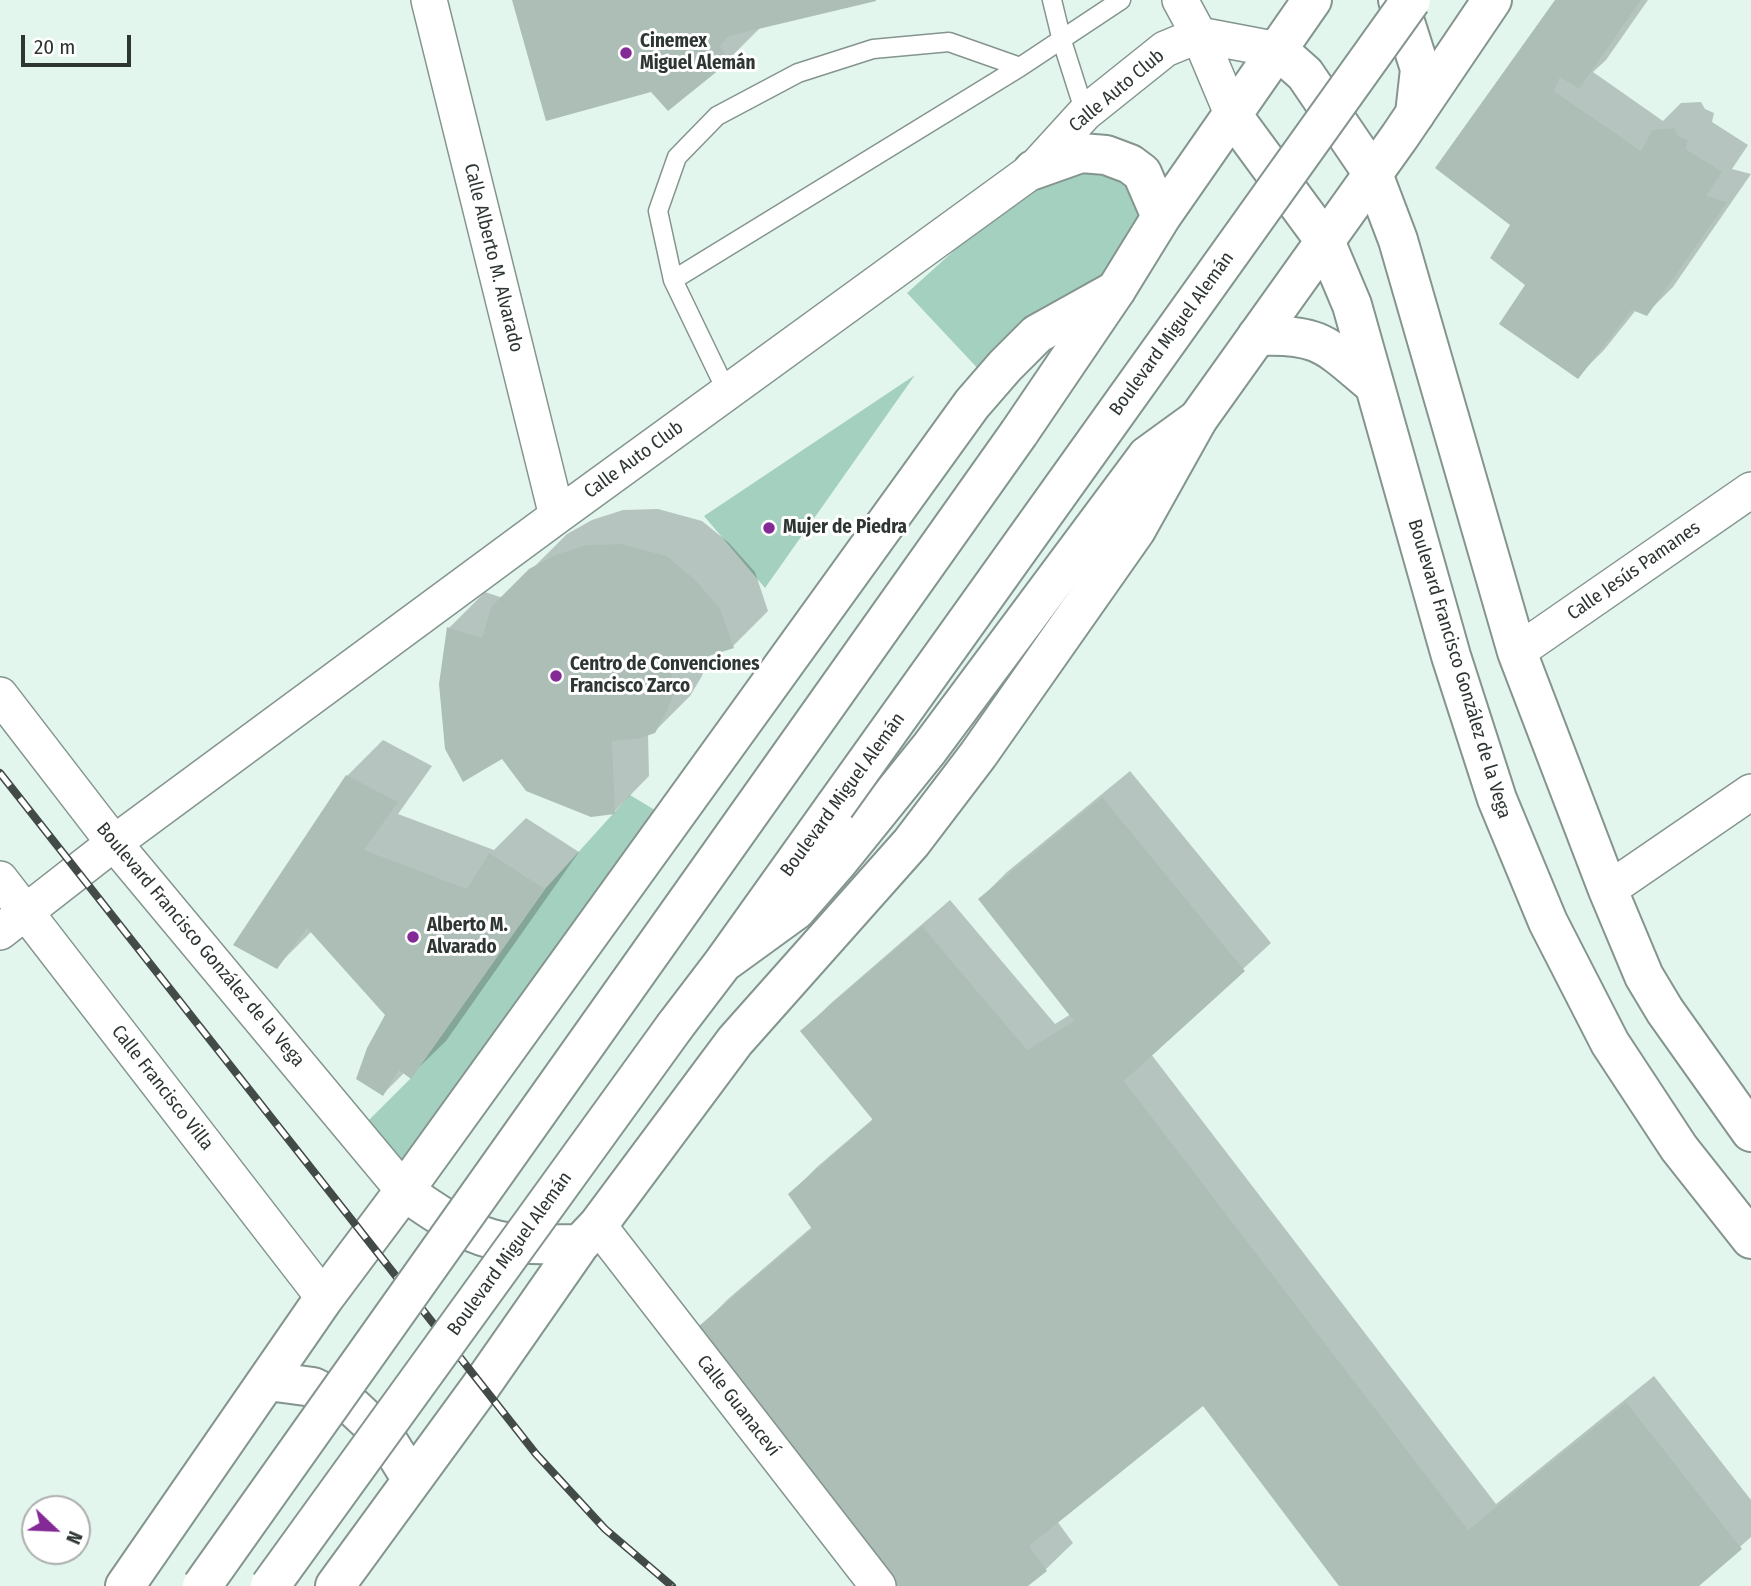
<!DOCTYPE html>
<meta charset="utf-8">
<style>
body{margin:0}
#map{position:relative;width:1751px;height:1586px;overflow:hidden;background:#e3f6ee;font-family:"Fira Sans Condensed",sans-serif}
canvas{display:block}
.north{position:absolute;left:21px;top:1495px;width:70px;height:70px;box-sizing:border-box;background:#fff;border:2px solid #abafad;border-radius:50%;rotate:113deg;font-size:19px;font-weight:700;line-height:28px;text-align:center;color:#2e3633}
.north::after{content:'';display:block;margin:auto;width:24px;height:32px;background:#832a97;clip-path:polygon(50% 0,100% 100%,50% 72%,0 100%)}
.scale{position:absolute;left:21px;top:35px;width:110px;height:32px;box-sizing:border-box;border:4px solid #2e3633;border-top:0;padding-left:9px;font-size:21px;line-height:24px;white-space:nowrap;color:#2e3633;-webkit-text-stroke:5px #fff;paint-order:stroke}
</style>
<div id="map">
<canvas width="1751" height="1586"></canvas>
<div class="north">N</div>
<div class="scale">20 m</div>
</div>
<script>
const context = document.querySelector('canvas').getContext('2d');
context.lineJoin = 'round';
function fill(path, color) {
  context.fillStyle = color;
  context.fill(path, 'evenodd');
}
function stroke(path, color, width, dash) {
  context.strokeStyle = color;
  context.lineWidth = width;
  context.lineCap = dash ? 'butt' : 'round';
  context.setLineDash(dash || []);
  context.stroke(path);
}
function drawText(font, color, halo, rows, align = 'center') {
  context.font = font + ' "Fira Sans Condensed",sans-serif';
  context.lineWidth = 6;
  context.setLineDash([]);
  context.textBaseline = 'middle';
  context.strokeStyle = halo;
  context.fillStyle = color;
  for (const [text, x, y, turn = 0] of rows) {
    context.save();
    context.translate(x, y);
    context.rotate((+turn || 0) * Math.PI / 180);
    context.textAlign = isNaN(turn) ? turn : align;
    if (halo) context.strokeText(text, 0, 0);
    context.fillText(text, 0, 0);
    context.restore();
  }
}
fill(new Path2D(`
 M1091,163L1131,175L1148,219L1106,279L983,374L907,293L1038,175Z
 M915,375L765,588L704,516Z
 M630,795L668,818L402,1178L366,1123L411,1078L545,889Z`), '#a4d0bf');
fill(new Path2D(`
 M514,0H873L761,27L729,59L652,90Z
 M1557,0H1648L1606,60L1593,72L1663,121L1681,103L1701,102L1705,109L1714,113L1712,122L1748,145L1732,169L1751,174L1673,287L1646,314L1636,310L1604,350L1577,377L1528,285L1512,225Z
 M658,509L702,521L729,543L755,572L768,611L733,646L708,654L702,676L690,696L654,732L648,733L649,776L614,812L449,628L485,592L503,598L567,534L592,520L623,510Z
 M383,740L432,766L398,814L494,850L526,818L579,852L446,1041L410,1076L405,1072L383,1094L388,1015L312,931L276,967L347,776Z
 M1130,771L1271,943L1151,1054L1496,1504L1654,1376L1751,1500V1537L1696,1586H1341L1203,1404L1057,1521L1073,1543L1045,1570L1025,1586H896L701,1326L728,1299L813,1226L790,1194L817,1167L874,1118L803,1031L830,1004L950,900L1055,1024L1071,1014L980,899L1007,872Z`), '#0003');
fill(new Path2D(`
 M512,0H876V1L729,36L720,46L730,61L668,111L651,92L546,121Z
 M1555,0H1641L1579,89L1560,77L1554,91L1641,151L1652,130L1674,128L1678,136L1688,140L1686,149L1722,172L1706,196L1727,202L1647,316L1632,310L1578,379L1499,324L1525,285L1490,258L1510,225L1435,168Z
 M622,544L667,556L693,578L720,608L734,648L671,668L674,694L666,713L655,733L637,739L612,741L615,814L591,817L526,791L502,759L463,782L445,749L439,684L447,627L482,638L491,607L529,569L555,555L586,545Z
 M346,775L398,802L364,850L467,889L489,853L545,889L411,1079L399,1070L383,1096L356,1079L367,1048L385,1015L307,928L277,969L233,945Z
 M1102,797L1245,971L1124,1081L1468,1530L1626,1402L1742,1549L1699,1586H1339L1203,1406L1029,1546L1047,1571L1028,1586H893L699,1326L812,1229L788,1194L873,1120L800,1031L922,926L1027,1050L1074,1021L978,899Z`), '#adbeb7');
const lane = new Path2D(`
 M1052,0L1062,41L1085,113
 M673,280L1020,67L1121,0
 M727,392L673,280L658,211L677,157L717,116L798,73L873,49L949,42L1020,67`);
const street = new Path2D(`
 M429,0L557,516
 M1180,0L1199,35L1233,116
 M1517,652L1751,490
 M0,695L114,843L404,1191
 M0,879L324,1298
 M1608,890L1751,792
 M0,932L114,843L557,516L1033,170L1085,113L1165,49L1199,35L1278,50
 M598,1225L878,1586`);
const secondary = new Path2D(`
 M404,1191C431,1210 459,1230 492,1239C517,1246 554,1244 580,1244
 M268,1381L313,1387L353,1407L386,1438L412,1480
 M125,1586L324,1298L404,1191L972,404L1005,366L1037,334L1116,290
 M335,1586L481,1386L580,1244L598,1225L735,1041L911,843L978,755L1136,530L1198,419L1400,136L1492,0`);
const primary = new Path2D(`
 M1278,50L1305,74L1373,174L1398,240L1517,652L1608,890L1644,976L1665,1011L1751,1132
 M1233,116L1325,241L1352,305L1451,656L1497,799L1548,922L1610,1043L1679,1148L1751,1239
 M1257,336C1321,333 1327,346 1374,385`);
const highway = new Path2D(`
 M1398,0L1420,69L1415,114
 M1033,170L1081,153L1106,155L1130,164L1142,173L1161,217
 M1019,433L1116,290L1161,217L1312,0
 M723,963L796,910L837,863L929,749L1147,456L1198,419
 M675,1026L723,963L835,806`);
stroke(lane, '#84948e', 21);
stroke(street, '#84948e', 38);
stroke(secondary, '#84948e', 42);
stroke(primary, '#84948e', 42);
stroke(highway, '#84948e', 42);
stroke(lane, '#fff', 18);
stroke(street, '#fff', 35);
stroke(secondary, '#fff', 38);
stroke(primary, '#fff', 38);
stroke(highway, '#fff', 38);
const rail = new Path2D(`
 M0,773L536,1454L605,1529L672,1586`);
stroke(rail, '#424b47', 8);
stroke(rail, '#fff', 5, [16]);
const highwayBridge = new Path2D(`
 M835,806L1411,0
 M202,1586L1019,433
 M270,1586L675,1026`);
stroke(highwayBridge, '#84948e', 42, []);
stroke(highwayBridge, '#fff', 38);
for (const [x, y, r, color] of [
 [626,53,7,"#832a97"],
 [769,528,7,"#832a97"],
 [556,676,7,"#832a97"],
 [413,937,7,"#832a97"]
]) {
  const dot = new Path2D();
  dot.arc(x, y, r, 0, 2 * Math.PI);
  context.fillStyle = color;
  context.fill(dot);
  stroke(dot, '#fff', 2.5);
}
drawText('bold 19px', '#2e3633', '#fff', [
 ["Cinemex",640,42],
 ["Miguel Alemán",640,64],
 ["Mujer de Piedra",783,528],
 ["Centro de Convenciones",570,665],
 ["Francisco Zarco",570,687],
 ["Alberto M.",427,926],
 ["Alvarado",427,948]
], 'left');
drawText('19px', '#2e3633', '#fff', [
 ["Calle Auto Club",1117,91,-40],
 ["Calle Alberto M. Alvarado",493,258,76],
 ["Boulevard Miguel Alemán",1172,334,-54],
 ["Calle Auto Club",634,460,-36],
 ["Calle Jesús Pamanes",1634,571,-35],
 ["Boulevard Francisco González de la Vega",1459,669,73],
 ["Boulevard Miguel Alemán",843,795,-54],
 ["Boulevard Francisco González de la Vega",200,945,50],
 ["Calle Francisco Villa",162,1088,52],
 ["Boulevard Miguel Alemán",510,1254,-54],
 ["Calle Guanaceví",738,1406,52]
]);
</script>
